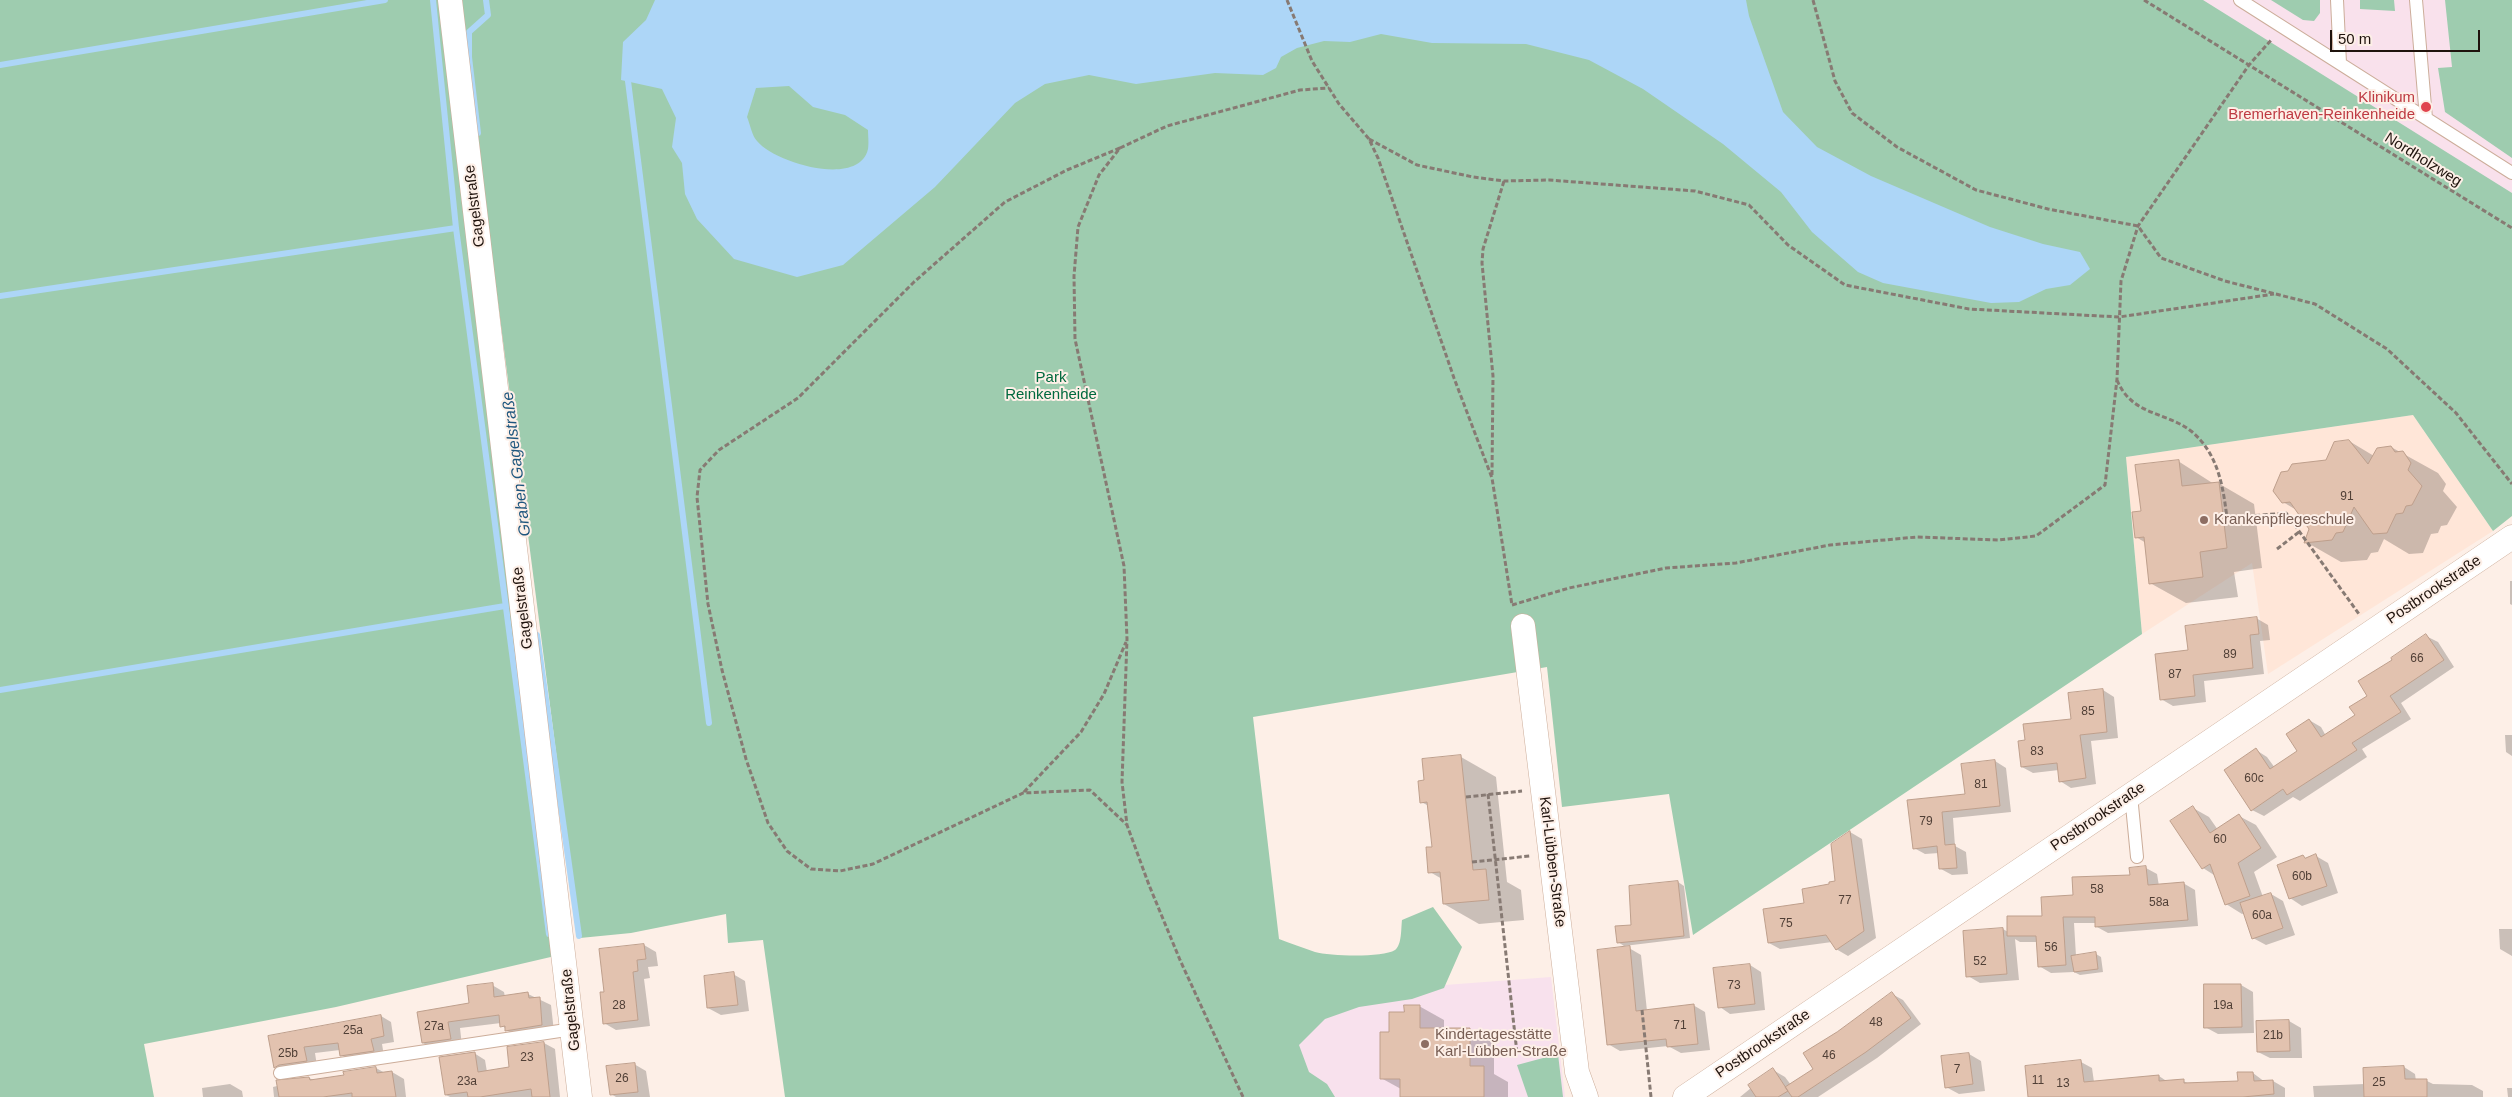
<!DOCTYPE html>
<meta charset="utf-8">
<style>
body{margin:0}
#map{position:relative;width:2512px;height:1097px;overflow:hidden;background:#fdefe7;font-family:Helvetica,sans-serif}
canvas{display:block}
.scale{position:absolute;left:2330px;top:30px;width:150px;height:22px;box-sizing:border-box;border:2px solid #1f130d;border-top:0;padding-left:6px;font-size:15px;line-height:18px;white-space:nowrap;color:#1f130d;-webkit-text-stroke:4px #fdefe7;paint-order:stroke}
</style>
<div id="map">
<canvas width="2512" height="1097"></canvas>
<div class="scale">50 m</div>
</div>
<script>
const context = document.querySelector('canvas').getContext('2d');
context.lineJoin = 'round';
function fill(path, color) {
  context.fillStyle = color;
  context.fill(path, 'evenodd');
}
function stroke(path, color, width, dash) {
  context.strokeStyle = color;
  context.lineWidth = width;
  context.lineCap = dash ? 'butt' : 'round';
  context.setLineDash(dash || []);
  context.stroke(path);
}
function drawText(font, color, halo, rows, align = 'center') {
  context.font = font + ' Helvetica,sans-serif';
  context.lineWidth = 4;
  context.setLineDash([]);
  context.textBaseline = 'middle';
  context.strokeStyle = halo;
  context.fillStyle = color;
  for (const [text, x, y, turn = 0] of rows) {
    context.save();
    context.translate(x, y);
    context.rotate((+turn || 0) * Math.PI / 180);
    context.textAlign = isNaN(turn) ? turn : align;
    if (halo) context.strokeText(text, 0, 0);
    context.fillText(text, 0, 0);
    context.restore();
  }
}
fill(new Path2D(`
 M2413,415L2493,531L2268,674L2252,563L2142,634L2126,457Z`), '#ffe6d8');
fill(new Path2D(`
 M1551,977L1565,1097H1301L1286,997Z`), '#f8e1ed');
fill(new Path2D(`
 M2167,0H2512V215Z`), '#f9e1ec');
fill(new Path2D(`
 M0,0H441L555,956L336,1007L144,1044L154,1097H0Z
 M459,0H2203L2512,193V516L2493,531L2413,415L2126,457L2142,634L1693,935L1669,794L1562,807L1547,667L1253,717L1279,939C1290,943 1303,948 1315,952C1330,956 1382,958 1395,950C1402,945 1401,928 1402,920L1433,907L1462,947L1444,988L1412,999L1359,1007L1325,1019L1299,1045L1309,1072L1327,1084L1335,1097H785L763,940L728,943L726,914L631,933L580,938Z
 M2271,0H2320V13L2314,21L2303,20Z
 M2360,0H2394L2395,11L2360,9Z
 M2445,0H2512V158L2445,112L2438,68L2452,67Z
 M1558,1054L1563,1097H1528L1517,1065Z`), '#9eccaf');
fill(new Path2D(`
 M655,0H1746L1749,16L1783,112L1817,147L1871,176L1990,227L2043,244L2080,252L2090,269L2070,285L2046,289L2019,302L1991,303L1883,283L1858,272L1812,232L1781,192L1723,144L1643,89L1589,60L1526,44L1432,43L1381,34L1350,42L1324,41L1297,48L1281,57L1276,68L1263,75L1215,73L1136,84L1089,75L1045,84L1015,103L935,187L843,265L797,277L734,259L697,219L685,194L682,163L672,147L676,118L662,89L621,80L623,42L646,20ZM789,86L813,107L845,115L868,130C868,135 869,143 868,149C859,188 775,163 757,141C752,136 750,124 747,117L756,88Z`), '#add6f7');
fill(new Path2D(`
 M2349,441L2374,456L2391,447L2438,473L2446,484L2443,491L2457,507L2447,525L2441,526L2438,533L2431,534L2423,553L2409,554L2384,539L2378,552L2371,553L2367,560L2341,562L2306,542L2310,529L2298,511L2283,502Z
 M2178,461L2214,484L2218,483L2254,504L2262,568L2234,572L2238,597L2186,603L2150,583L2146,543L2136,537Z
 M2510,581H2512V605L2510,604Z
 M2256,618L2268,625L2270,640L2260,641L2264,674L2204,681L2206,702L2173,706L2161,699L2189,651Z
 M2426,636L2438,642L2454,667L2401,703L2411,719L2362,749L2367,757L2300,801L2293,797L2264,816L2252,810L2256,750L2267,757L2275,768L2299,751L2309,720L2321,727L2326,736L2357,716L2394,660Z
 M2103,690L2114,697L2118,738L2091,741L2096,784L2071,788L2060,781L2059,770L2033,773L2022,767L2026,741L2072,721Z
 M2505,735H2512V756L2506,752Z
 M1461,757L1496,777L1507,882L1521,890L1524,920L1479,924L1444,904L1442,879L1430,872L1433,848L1429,806L1421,802L1426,781Z
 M1995,761L2006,768L2011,812L1953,818L1955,846L1966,852L1968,874L1952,875L1941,869L1939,853L1925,854L1914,848L1909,801L1966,795Z
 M2193,808L2209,817L2218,830L2239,816L2256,825L2277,857L2254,872L2263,897L2271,894L2283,901L2295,935L2266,945L2253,938L2245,913L2242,914L2226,904L2214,875L2203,868L2172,821Z
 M1850,832L1862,839L1876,938L1848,956L1836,949L1832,942L1780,949L1769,943L1805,904L1837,882Z
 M2316,856L2328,863L2338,893L2302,906L2290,898L2303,857L2307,859Z
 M2146,868L2157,874L2159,886L2183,883L2195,890L2198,926L2108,933L2097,927V923H2074L2076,956L2096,954L2101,957L2103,972L2080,975L2074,972L2051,973L2039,966L2038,942H2020L2015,939L2019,980L1980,983L1968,976L2003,929L2008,932L2043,917L2075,896L2131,876Z
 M1678,882L1684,886L1690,938L1624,946L1618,942Z
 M2499,929H2512V956L2500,949Z
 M644,945L656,952L658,966L648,967L650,978L644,979L650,1026L616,1030L604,1023L606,993Z
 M1629,948L1641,955L1647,1011L1693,1005L1705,1012L1710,1050L1681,1053L1668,1046L1620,1051L1608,1044Z
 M1750,965L1761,972L1765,1010L1730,1014L1720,1007Z
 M733,974L745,981L749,1011L721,1015L708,1008Z
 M492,985L504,992L505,997L528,994L551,1005L554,1032L519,1037L506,1030L501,1023L460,1028L462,1046L435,1050L423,1043L418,1013L471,1004Z
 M2205,985H2241L2253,992L2254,1033L2218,1034L2205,1027Z
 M1892,994L1903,1000L1921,1024L1877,1058L1818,1097H1740L1773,1070L1785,1077L1791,1085L1815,1070L1838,1033Z
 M1419,1006L1444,1020V1029H1470L1494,1043V1074L1508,1082V1097H1401V1089L1381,1078L1390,1033L1405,1013Z
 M381,1016L391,1022L394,1042L382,1044L384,1056L352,1061L341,1055L340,1050L315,1053L317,1066L286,1073L275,1067L270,1037Z
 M2289,1021L2301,1028L2302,1058H2270L2258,1052Z
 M544,1043L555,1049L560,1097H450L446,1095L474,1053L485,1060L487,1072L511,1068Z
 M1969,1054L1981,1061L1985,1091L1959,1094L1946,1087Z
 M2081,1062L2092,1068L2094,1082L2159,1076L2168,1082L2183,1081L2190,1084L2239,1082L2253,1073L2265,1082L2273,1081L2285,1088V1097H2029Z
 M634,1064L646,1071L650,1097H616L611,1094Z
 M2404,1067L2415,1074L2416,1081H2427L2433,1084L2472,1085L2483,1091V1097H2314L2313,1086L2365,1084Z
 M376,1068L385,1073L392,1072L404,1079L406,1097H274L273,1087L309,1078L314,1080L345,1076Z
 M230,1084L242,1091L243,1097H203L202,1088Z
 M2507,1088H2512V1097H2508Z`), '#0003');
stroke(new Path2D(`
 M433,0L456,228L549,934
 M0,65L385,0
 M628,81L709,723
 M478,133L469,57V32L488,15L486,0
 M0,296L456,228
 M537,635L579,936
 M0,690L505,606`), '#add6f7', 6);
const building = new Path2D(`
 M2349,440L2368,464L2377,448L2391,446L2395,452L2403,451L2411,463L2408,470L2422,486L2412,505L2406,506L2403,513L2396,514L2387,533L2373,534L2354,507L2343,532L2336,533L2332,540L2304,543L2309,529L2290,502L2282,503L2273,491L2281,472L2288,471L2292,464L2326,460L2334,442Z
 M2179,460L2182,486L2219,482L2227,548L2200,552L2203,577L2149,584L2144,537L2135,538L2132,512L2141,511L2135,465Z
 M2257,617L2259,634L2250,635L2253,668L2193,675L2195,696L2160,700L2155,654L2188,650L2185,626Z
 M2426,634L2444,660L2390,696L2401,712L2352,743L2357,750L2287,795L2283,789L2251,811L2224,770L2256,748L2270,769L2297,751L2286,734L2309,719L2321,737L2355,715L2349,707L2367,696L2358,681L2392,660L2391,658Z
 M2103,689L2107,732L2080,735L2086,778L2059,782L2057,763L2021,767L2018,741L2025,740L2023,724L2071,719L2068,693Z
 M1461,755L1473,870L1486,869L1489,900L1443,904L1440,872L1428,873L1426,847H1432L1427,802L1420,803L1418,781L1424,780L1422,759Z
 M1995,760L2000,806L1942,812L1945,845L1955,844L1957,868L1939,869L1937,846L1913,849L1907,800L1965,794L1961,764Z
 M2193,806L2210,833L2239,814L2261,848L2238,863L2250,896L2225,905L2210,864L2202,869L2170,821Z
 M1850,831L1864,931L1836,950L1826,935L1768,943L1763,909L1804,903L1802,889L1829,884V882L1835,881L1831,844Z
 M2316,854L2327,886L2289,899L2277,865L2303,855L2305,858Z
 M2146,866L2148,885L2184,882L2188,920L2095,927V917H2063L2066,965L2038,967L2036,936H2007V916H2042L2041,897L2073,895L2072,877L2130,875L2129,868Z
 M1678,881L1684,936L1617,943L1615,926L1631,925L1629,886Z
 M2271,893L2283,928L2252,939L2240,903Z
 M2003,928L2007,974L1966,977L1963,931Z
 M644,944L646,959L637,960L638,971L633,972L638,1020L603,1024L600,992H604L599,949Z
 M1630,946L1636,1011L1694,1004L1698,1044L1667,1047L1666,1039L1607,1045L1597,950Z
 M2096,952L2098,969L2074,972L2071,956Z
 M1750,964L1755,1004L1718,1008L1713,968Z
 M734,972L738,1005L707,1008L704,976Z
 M493,983L494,997L528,992L529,998L540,997L542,1025L505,1031V1026L500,1027L499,1015L448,1022L451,1039L422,1043L417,1012L469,1003L467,986Z
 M2204,984H2241L2242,1027L2204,1028Z
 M1892,992L1911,1018L1866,1052L1798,1097H1792L1785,1087L1813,1069L1803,1053L1837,1032Z
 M1404,1005H1420V1028H1470V1066H1484V1097H1400V1079H1380V1032H1389V1012H1404Z
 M381,1015L384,1036L371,1039L374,1051L340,1056L338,1043L304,1047L307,1061L279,1065L274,1068L268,1036Z
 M2289,1020L2290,1051L2257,1052L2256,1021Z
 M544,1042L550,1097H532L531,1089L480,1097H468L467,1092L445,1095L439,1057L475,1052L478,1072L509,1067L507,1047Z
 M1969,1053L1973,1084L1945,1088L1941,1056Z
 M2081,1060L2084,1082L2159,1075V1081L2184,1079V1083L2238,1081L2237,1072H2253L2254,1081L2273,1080L2274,1094L2243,1097H2028L2025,1066Z
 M635,1063L638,1092L610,1095L606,1066Z
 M2404,1066L2405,1079H2427V1097H2364L2363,1068Z
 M376,1067L377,1073L392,1071L396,1097H352V1093L323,1097H279L276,1080L309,1077L310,1080L344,1075L343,1072Z
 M1773,1068L1788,1091L1778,1097H1756L1748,1085Z`);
fill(building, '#e2c2af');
stroke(building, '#be9f8c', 1);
const lane = new Path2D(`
 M2240,0L2512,173
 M2337,0L2340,63
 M2416,0L2426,118
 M2131,795L2137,857
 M280,1073L573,1029`);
const street = new Path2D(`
 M450,0L580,1097
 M1523,626L1577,1072L1586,1097
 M1685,1097L2512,537`);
stroke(lane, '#ccad9a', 14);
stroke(street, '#ccad9a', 25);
stroke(new Path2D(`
 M1287,0L1312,61L1339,104L1369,139L1378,158L1454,378L1492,478L1512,605
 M1813,0L1835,81L1852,113L1897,147L1976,190L2048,209L2138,226L2161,258L2225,281L2315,304L2387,349L2456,413L2512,484
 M2144,0L2512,228
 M1369,139L1417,165L1473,177L1504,181L1549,180L1695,191L1749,205L1788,245L1845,285L1969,309L2119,317L2274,294
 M1120,148L1067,170L1005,202L914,282L798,398L719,450L700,470L697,497L708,604L722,670L746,759L768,823L787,851L811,869L840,871L873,864L1023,793L1090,790L1127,825
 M2117,380C2132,416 2165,411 2191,431C2218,453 2223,486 2227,518L2286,513L2359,614
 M1492,475L1493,376L1482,263L1483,249L1504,181
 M2277,549L2299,532
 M1512,605L1569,588L1666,568L1736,563L1830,545L1917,537L1998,540L2036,536L2105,485L2117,379L2121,281L2138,226L2249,65L2272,39
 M1024,792L1081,732L1104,694L1126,642
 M1488,794L1517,1053
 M1466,797L1522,791
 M1472,862L1530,856
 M1642,1010L1651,1097
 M1481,1054L1553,1051
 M1243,1097L1180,960L1149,885L1127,825L1122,782L1127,639L1124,566L1075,339L1074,276L1078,227L1099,175L1120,148L1167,126L1300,90L1329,88`), '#877a73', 3, [5, 2.5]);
stroke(lane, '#fff', 12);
stroke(street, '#fff', 24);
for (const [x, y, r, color] of [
 [2426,107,6,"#e0444e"],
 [2204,520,5,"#8d6e63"],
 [1425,1044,5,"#8d6e63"]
]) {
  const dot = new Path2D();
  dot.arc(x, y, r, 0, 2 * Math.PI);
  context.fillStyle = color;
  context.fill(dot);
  stroke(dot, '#fdefe7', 2);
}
drawText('12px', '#503f36', null, [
 ["91",2347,497],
 ["89",2230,655],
 ["66",2417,659],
 ["87",2175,675],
 ["85",2088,712],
 ["83",2037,752],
 ["60c",2254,779],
 ["81",1981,785],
 ["79",1926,822],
 ["60",2220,840],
 ["60b",2302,877],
 ["58",2097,890],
 ["77",1845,901],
 ["58a",2159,903],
 ["60a",2262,916],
 ["75",1786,924],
 ["56",2051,948],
 ["52",1980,962],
 ["73",1734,986],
 ["28",619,1006],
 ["19a",2223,1006],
 ["48",1876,1023],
 ["71",1680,1026],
 ["27a",434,1027],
 ["25a",353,1031],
 ["21b",2273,1036],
 ["25b",288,1054],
 ["46",1829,1056],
 ["23",527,1058],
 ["7",1957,1070],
 ["26",622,1079],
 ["11",2038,1081],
 ["23a",467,1082],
 ["25",2379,1083],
 ["13",2063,1084]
]);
drawText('15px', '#be3a42', '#fdefe7', [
 ["Klinikum",2415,98],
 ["Bremerhaven-Reinkenheide",2415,115]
], 'right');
drawText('15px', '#1f130d', '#fdefe7', [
 ["Nordholzweg",2423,160,32],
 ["Gagelstraße",475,206,-97],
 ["Postbrookstraße",2434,590,-34],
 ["Gagelstraße",523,608,-97],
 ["Postbrookstraße",2098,817,-34],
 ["Karl-Lübben-Straße",1552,862,83],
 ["Gagelstraße",571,1010,-96],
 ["Postbrookstraße",1763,1044,-34]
]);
drawText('15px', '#00693e', '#fdefe7', [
 ["Park",1051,378],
 ["Reinkenheide",1051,395]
]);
drawText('15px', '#785e54', '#fdefe7', [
 ["Krankenpflegeschule",2214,520],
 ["Kindertagesstätte",1435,1035],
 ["Karl-Lübben-Straße",1435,1052]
], 'left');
drawText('italic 16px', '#1e567e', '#fdefe7', [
 ["Graben Gagelstraße",517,464,-97]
]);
</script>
